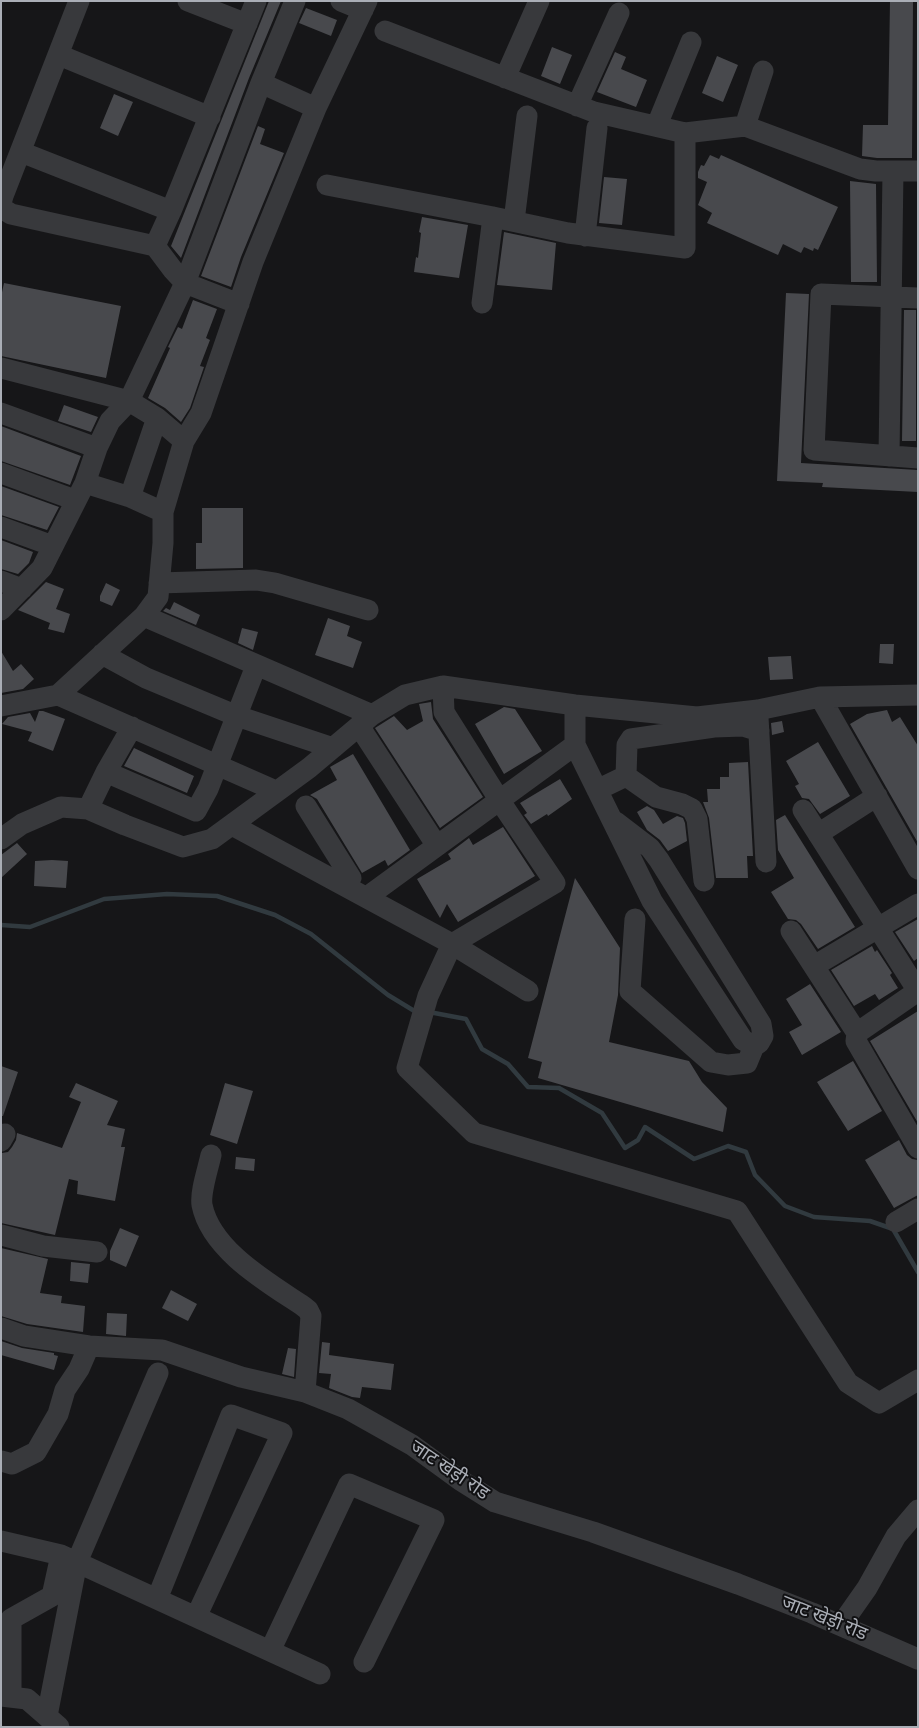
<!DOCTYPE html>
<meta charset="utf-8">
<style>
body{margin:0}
#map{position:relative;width:919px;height:1728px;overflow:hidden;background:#161618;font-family:"Titillium Web",sans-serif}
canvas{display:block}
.frame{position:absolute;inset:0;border:2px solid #aaaeb6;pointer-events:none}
</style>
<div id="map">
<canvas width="919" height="1728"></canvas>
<div class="frame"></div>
</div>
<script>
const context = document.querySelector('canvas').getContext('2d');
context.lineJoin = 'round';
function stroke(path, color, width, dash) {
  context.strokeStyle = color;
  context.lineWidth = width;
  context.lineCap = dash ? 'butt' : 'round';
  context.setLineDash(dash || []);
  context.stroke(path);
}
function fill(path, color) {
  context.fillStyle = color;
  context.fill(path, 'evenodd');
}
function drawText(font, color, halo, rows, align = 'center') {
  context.font = font + ' "Titillium Web","Noto Sans Devanagari",sans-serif';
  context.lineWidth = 4;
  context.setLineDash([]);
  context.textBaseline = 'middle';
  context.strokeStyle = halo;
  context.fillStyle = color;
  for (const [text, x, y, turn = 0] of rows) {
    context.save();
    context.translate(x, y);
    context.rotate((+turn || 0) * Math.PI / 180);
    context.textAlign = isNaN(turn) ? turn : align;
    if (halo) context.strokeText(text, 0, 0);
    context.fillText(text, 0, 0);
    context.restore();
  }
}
stroke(new Path2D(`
 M1,925L30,927L104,899L167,894L217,896L275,915L311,934L388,995L416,1012
 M429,1012L466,1019L482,1049L508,1064L528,1087L559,1088L602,1113L625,1148L638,1140L645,1127L694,1159L728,1146L746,1152L755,1175L785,1206L814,1217L870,1221L893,1229L918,1272`), '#313a3f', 4.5);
fill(new Path2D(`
 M269,1H281L249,78L181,258L171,246Z
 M890,1H913L912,158H877L862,156L863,125H888Z
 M306,8L337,20L331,36L299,23Z
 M552,47L572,55L560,84L541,76Z
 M615,52L626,57L621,69L647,80L636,107L597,92Z
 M717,56L738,65L723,102L702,93Z
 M114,94L133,102L118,136L100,128Z
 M258,126L265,129L260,144L284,153L241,257L231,287L201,276Z
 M710,155L719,159L721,155L838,207L818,250L814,248L813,251L804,247L801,253L783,244L778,255L707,223L712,213L698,205L707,182L698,178V172L701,165L704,166Z
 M604,177L627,179L622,225L599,223Z
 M850,181L876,184L877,282H851Z
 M422,217L468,225L459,278L414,272L416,257L418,258L421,233L419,232Z
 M504,232L556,243L552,290L497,285Z
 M4,283L121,306L106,378L1,356V297Z
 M786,293L809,294L801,463L918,470V492L822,487L823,483L777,481Z
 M193,300L217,309L206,338L210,340L200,366L204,367L190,408L181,422L165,408L148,398L170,348L168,347L178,327L182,329Z
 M904,310H916V441H902Z
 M64,405L98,417L91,432L58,421Z
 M1,426L81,456L70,485L1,461Z
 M1,486L59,507L47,530L1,515Z
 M202,508H243V568L196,569V543H202Z
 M1,540L33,552L29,563L18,574L1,569Z
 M46,582L64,589L56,609L70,614L64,633L48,629L50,623L18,610Z
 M106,583L120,590L112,606L100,601V596Z
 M174,602L200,615L196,625L163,611L166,608L170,610Z
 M328,618L350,626L347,636L362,642L353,668L315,655Z
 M242,628L258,632L253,650L238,643Z
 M880,644H894L893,664L879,663Z
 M1,651L13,671L21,664L34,679L23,689L1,693Z
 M791,656L793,679L770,680L768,657Z
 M431,702L433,719L483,797L440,828L375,728L394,716L407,730L423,721L419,704Z
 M504,707L515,709L542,751L504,774L475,724Z
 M887,710L892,722L900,717L918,746V843L850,724L867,714Z
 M39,711H43L65,719L53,751L28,741L32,732L2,724L8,717L30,713L35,722Z
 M782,721L784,732L772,735L771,723Z
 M818,742L850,796L820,814L809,799L802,798L795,786L799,784L786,761Z
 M134,748L194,776L187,793L124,766Z
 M353,754L410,850L388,866L385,860L362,873L317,799L310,795L337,780L330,767Z
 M748,762L753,856H747L748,878H716L709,818L703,802H708L707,789H720V777H729V763Z
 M560,779L572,799L548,816L547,814L531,824L524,815L527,813L520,803Z
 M647,806L654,810L663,824L677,816L683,818L685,823L687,841L668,851L660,840L647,830L637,812Z
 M785,815L855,927L818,949L801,924L796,920L788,919L771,892L794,878L778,850L776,820Z
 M503,827L535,876L458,922L447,904L440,918L417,879L451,859L448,854L469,838L473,845Z
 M17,843L27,854L1,878V855Z
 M52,860L68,861L66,888L34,886L35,861Z
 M575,878L620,948L618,995L609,1042L689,1061L702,1082L727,1108L723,1132L538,1078L542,1062L528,1058Z
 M918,919V958L914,961L895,932Z
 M872,946L875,952L877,950L892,973L890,975L898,988L879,1000L875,994L854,1006L831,970Z
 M810,984L841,1032L802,1055L789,1032L802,1025L786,999Z
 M918,1011V1123L870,1041Z
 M853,1061L882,1111L848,1131L817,1082Z
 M1,1066L18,1072L3,1116H1Z
 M76,1083L118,1101L107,1125L125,1129L121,1147H125L115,1201L77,1194L78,1181L69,1179L55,1235L1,1223L2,1153L8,1152L12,1147L16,1140L17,1133L62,1148L81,1102L69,1097Z
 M225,1083L253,1091L237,1144L210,1135Z
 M899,1140L907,1155L912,1159L918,1160V1195L894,1208L865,1160Z
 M236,1157L255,1159L254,1171L235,1169Z
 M120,1228L139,1236L126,1267L110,1260V1251Z
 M1,1248L48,1259L40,1293L62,1296L61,1303L85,1306L83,1332L27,1324L1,1316Z
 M71,1262L90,1264L88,1283L70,1281Z
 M171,1290L197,1304L188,1321L162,1308Z
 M107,1313L127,1314L126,1336L106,1334Z
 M1,1341L22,1348L54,1353V1355L58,1356L54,1370L1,1355Z
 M322,1342L330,1343L329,1355L394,1364L391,1390L362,1387L360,1398L352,1397L329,1388L331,1374L319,1373Z
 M288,1348L296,1349L294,1377L282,1374Z`), '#48494d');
stroke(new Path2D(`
 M79,1L3,196L1,203L3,209L11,214L155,246
 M188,1L247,24
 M341,1L363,10
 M385,31L594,112L685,133L745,126L860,169L876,171H918
 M59,55L210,117
 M505,78L539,1
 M261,83L316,108
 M577,106L619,13
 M657,125L691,42
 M745,126L763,71
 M21,152L171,211
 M327,185L493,217L568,233L685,248V133
 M514,221L527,116
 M585,236L597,128
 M918,298L821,294L814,450L918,458
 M482,303L493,217
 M239,304L185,283L173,270L155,246L171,211L256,1
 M1,368L129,401L157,418L184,441
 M1,413L97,448
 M889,456L893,171
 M1,473L75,500
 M85,483L130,497L163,512
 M130,497L157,418
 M1,527L53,546
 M1,581L22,589
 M159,583L256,580L275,583L368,610
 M1,610L42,568L85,483L97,448L110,421L129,401L185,283L261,83L295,1
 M144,616L372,715
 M102,654L146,678L237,716L333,748
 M443,686L444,712L500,801L555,883L452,944L428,996L407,1068L474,1133L737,1211L848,1383L879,1403L918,1380
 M58,695L276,791
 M820,697L918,869
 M575,705V745L652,901L743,1040L754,1046L747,1063L728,1065L711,1062L630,991L635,919
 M1,706L58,695L144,616L158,597L163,543V512L184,441L201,413L253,262L316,108L367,1
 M758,717L766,862
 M359,726L437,846
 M106,772L196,811L208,789L256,666
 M626,776L656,797L682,804L692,809L697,819L704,881
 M597,790L626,776L627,745L631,739L714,727L743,726L759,731
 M306,806L351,878
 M88,809L106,772L132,727
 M803,810L918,991L857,1033L856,1041L918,1148
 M616,822L650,848L659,860L761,1024L763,1036L759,1043L754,1046
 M232,825L452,944L528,991
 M818,834L877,796
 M1,839L22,824L61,807L88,809L125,825L183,847L212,839L309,768L372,715L405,695L443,686L575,705L697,717L758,710L820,697L918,695
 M367,897L575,745
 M791,931L857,1033
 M814,966L918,904
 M1,1141L5,1134
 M211,1155C208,1169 200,1192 202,1205C211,1250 267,1282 303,1306L308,1310L311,1316L305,1392
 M896,1222L918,1209
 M1,1235L43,1246L97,1252
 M1,1328L24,1336L89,1346L162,1350L241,1377L305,1392L348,1409L412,1445L460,1480L495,1502L593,1532L738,1584L812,1613L918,1659
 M1,1461L12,1464L36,1452L58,1414L65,1390L79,1369L89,1346
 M1,1541L61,1555
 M157,1599L231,1415L282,1433L196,1617
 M841,1625L867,1588L896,1536L918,1510
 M270,1651L349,1484L434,1520L364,1662
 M1,1696L27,1699L59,1727
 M11,1697V1619L52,1596L61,1555L320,1674
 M47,1716L77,1562L158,1373`), '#38393c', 21);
drawText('19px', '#aaaeb6', '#111113', [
 ["जाट खेड़ी रोड",449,1471,34],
 ["जाट खेड़ी रोड",824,1619,22]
]);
</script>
